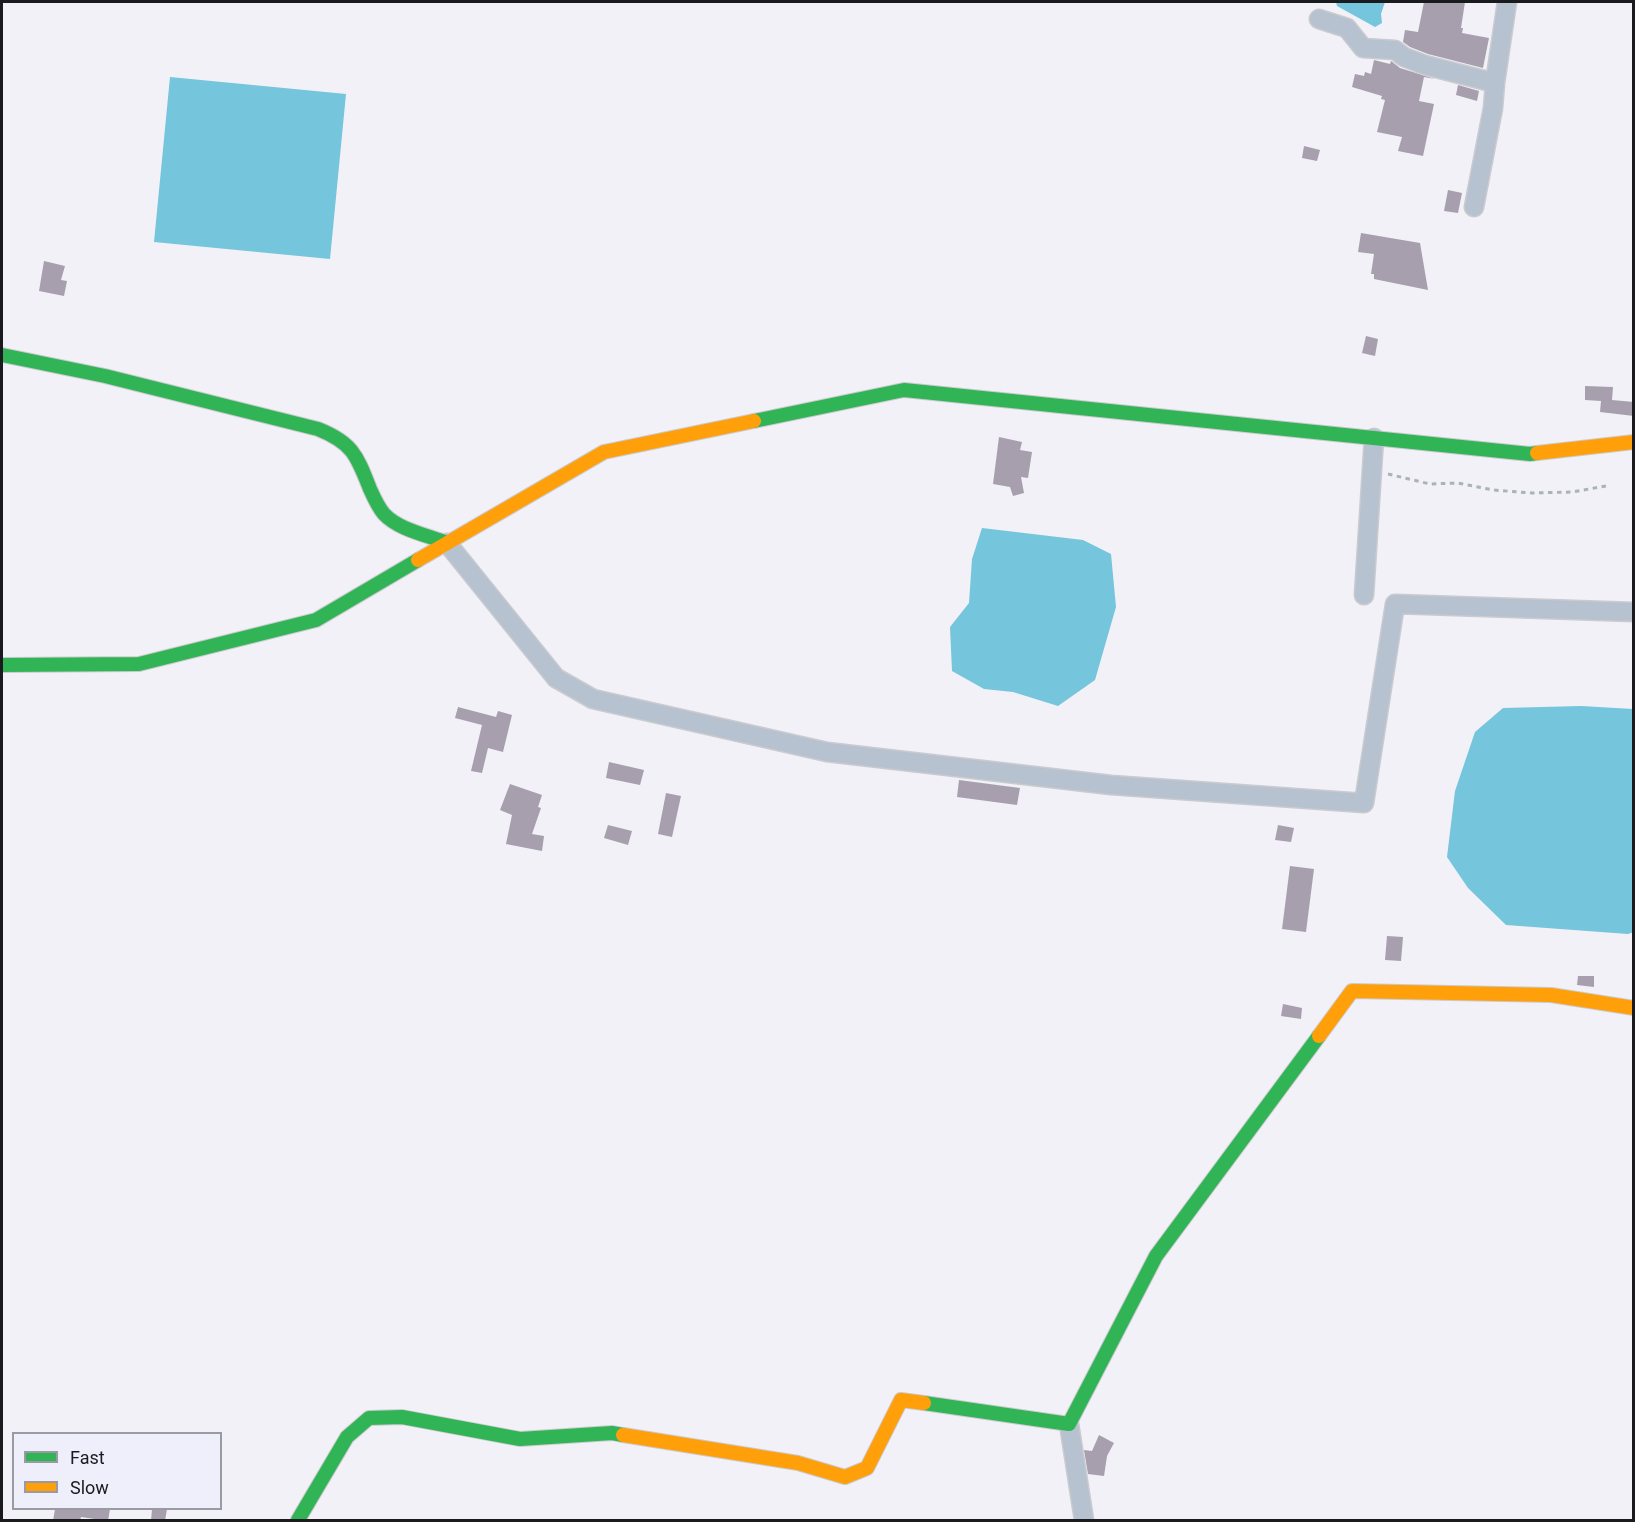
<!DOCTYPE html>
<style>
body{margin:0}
#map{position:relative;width:1635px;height:1522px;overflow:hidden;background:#f1f1f7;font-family:Roboto,sans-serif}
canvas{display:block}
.frame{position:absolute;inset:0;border:3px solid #1a1b1f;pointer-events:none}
.legend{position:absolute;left:12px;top:1432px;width:210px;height:78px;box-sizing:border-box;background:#eeeffa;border:2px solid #999aa2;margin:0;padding:8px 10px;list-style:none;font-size:18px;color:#1a1b1f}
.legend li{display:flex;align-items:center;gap:12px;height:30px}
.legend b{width:30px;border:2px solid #999aa2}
</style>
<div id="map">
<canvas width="1635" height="1522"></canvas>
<div class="frame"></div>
<ul class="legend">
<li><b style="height:8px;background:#30b455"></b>Fast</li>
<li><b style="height:8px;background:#ff9f0a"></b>Slow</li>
</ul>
</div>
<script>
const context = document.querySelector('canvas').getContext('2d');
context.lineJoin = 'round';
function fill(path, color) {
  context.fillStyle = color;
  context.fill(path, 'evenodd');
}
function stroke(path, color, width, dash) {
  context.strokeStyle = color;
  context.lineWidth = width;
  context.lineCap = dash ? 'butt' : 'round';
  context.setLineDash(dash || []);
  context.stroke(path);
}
fill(new Path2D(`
 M1336,2H1385L1381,14L1382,23L1375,27L1337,6Z
 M170,77L346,94L330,259L154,242Z
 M982,528L1083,540L1111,554L1116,607L1095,680L1058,706L1013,692L984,689L952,671L950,627L969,603L972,559Z
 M1581,706L1633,709L1634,932L1628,934L1506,925L1468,888L1447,857L1455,791L1475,732L1503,708Z`), '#75c5dc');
fill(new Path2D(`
 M1424,2H1465L1461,28H1463L1462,33L1489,38L1483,68L1428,54L1410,47L1403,42L1405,30L1418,32Z
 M1374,60L1390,64L1391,61L1400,68L1435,79L1424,77L1419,101L1434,104L1423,156L1398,151L1402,137L1377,132L1385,100L1381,99L1382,96L1352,87L1355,74L1364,76L1365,72L1371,74Z
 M1458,85L1479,91L1477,101L1456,95Z
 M1304,146L1320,150L1317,161L1302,158Z
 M1448,190L1462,193L1458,213L1444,211Z
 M1361,233L1420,243L1428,290L1374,279V274H1371L1374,254L1358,252Z
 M44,261L65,266L61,280L67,281L64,296L39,291Z
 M1366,336L1378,339L1375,356L1362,353Z
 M1585,386L1613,387L1612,400L1634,402V416L1600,412L1601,401L1585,400Z
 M999,437L1022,442L1020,450L1032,452L1028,478L1021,477L1024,493L1013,496L1010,487L993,484Z
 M458,707L496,717L498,711L512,715L503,752L488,748L482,773L471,771L482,725L455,718Z
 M609,762L644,770L640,785L606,778Z
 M959,780L1020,788L1017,805L957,797Z
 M510,784L542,795L538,807L541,808L532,834L544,836L542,851L506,844L512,815L500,810Z
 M666,793L681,796L672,837L658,834Z
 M608,825L632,831L628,845L604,838Z
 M1278,825L1294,828L1291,842L1275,840Z
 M1290,866L1314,869L1306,932L1282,929Z
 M1387,936L1403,937L1401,961L1385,960Z
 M1578,976H1594V987L1577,985Z
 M1283,1004L1302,1008L1301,1019L1281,1016Z
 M1099,1435L1114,1443L1107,1456L1104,1476L1088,1474L1084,1450L1092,1451Z
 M55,1509H110L108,1521L81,1517L80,1521H53Z
 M152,1509H167L165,1521H151Z`), '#a79fae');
const street = new Path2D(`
 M1319,19L1347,28L1363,48L1395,50L1404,57L1425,65L1495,83L1493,108L1474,207
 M1495,83L1507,2
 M447,543L556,678L593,699L827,752L1111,785L1364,803L1395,604L1634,612
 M1364,595L1374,438
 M1069,1424L1084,1520`);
const fast = new Path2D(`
 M2,355L105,376L318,429C353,443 357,456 370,489C374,498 378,507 384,514C399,530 427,535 447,543
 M754,421L904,390L1530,454L1537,453
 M2,665L139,664L316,620L418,560
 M924,1403L1069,1424L1156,1256L1319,1036
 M298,1520L347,1437L369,1418L402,1417L520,1439L612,1433L623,1435`);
const slow = new Path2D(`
 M1537,453L1634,442
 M418,560L604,452L754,421
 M1319,1036L1352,991L1551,995L1634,1008
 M623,1435L798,1463L845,1477L867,1468L901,1400L924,1403`);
stroke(street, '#cbcbcf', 21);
stroke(fast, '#cbcbcf', 16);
stroke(slow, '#cbcbcf', 16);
stroke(new Path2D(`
 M1388,474L1430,484L1458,483L1493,490L1532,493L1572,492L1606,486`), '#abb2bc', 3, [4.5, 4.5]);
stroke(street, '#b6c2d0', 18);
stroke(fast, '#30b455', 14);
stroke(slow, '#ff9f0a', 14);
</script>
